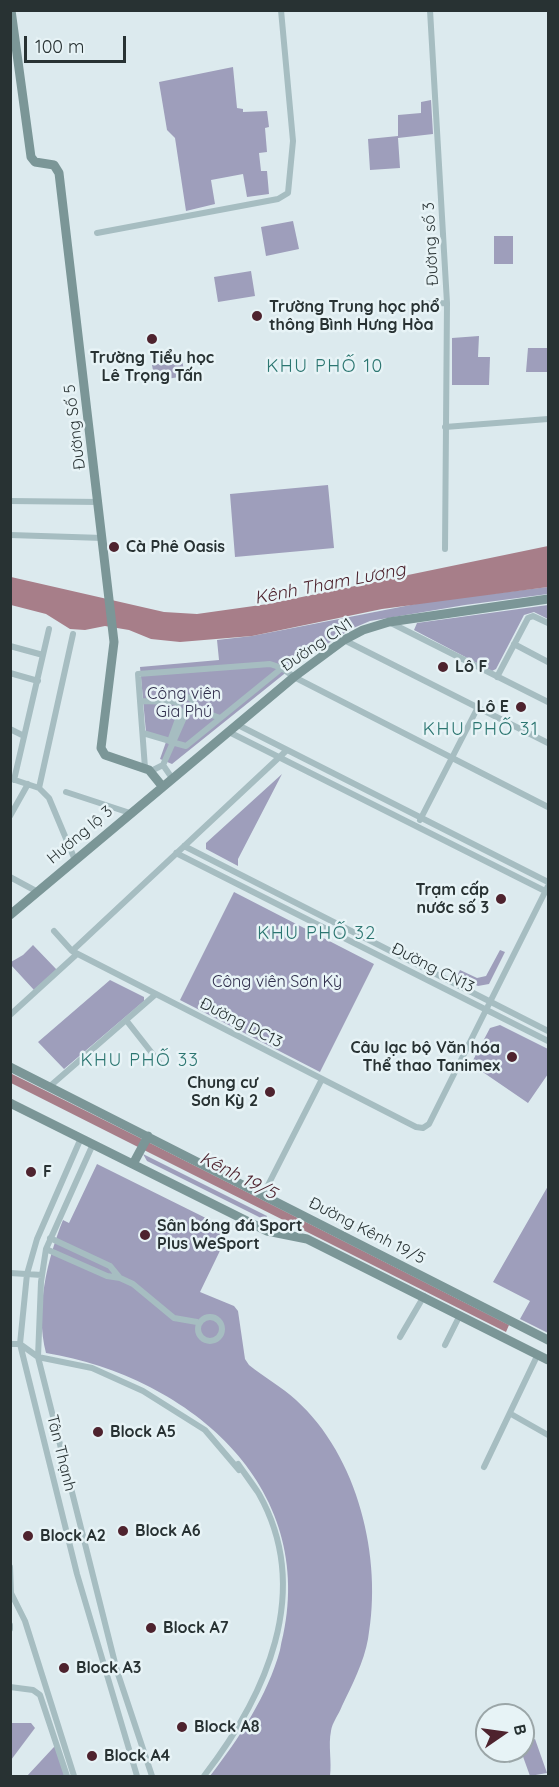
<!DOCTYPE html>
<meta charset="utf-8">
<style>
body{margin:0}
#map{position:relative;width:559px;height:1787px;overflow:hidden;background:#dceaee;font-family:Quicksand,sans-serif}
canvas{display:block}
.frame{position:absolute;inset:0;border:12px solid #283233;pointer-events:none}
.north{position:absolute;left:475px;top:1703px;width:60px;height:60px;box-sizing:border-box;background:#e7f3f6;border:2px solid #9ba6a8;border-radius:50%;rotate:77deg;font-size:16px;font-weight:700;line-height:24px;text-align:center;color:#283233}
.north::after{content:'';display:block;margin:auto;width:21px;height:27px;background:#4e232e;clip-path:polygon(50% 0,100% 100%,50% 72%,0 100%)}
.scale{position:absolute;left:24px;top:36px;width:102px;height:27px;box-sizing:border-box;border:3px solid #283233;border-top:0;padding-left:8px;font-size:18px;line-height:21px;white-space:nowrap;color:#283233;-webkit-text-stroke:4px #e7f3f6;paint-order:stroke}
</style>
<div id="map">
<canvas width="559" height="1787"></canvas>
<div class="frame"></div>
<div class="north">B</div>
<div class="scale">100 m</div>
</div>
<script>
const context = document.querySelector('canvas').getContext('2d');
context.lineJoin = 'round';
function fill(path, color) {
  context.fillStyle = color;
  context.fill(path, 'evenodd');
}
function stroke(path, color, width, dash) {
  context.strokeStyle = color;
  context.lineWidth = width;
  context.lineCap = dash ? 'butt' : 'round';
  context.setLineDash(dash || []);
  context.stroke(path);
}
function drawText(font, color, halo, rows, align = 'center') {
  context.font = font + ' Quicksand,sans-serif';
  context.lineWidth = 5;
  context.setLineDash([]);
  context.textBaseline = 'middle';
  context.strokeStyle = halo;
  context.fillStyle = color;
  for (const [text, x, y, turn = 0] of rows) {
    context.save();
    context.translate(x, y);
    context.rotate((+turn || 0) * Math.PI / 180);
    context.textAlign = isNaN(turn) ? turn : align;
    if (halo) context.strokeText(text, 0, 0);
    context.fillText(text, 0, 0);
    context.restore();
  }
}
fill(new Path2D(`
 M233,67L237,108L243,109V112L267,111L269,127L265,128L267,152L259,153L261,171H267L269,194L247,197L243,174L211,180L215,204L186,211L175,138L167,130L159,82Z
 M431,100L433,134L398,138L400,168L370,170L368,139L398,136V115L421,113V102Z
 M293,221L299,249L266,256L261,227Z
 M494,236H513V264H494Z
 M251,271L255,296L218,302L214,277Z
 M479,336L478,357H490L489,385H452V338Z
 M528,348H548V372H526Z
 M182,360L185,376L155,381L152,365Z
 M328,485L334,548L235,557L230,494Z
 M548,587V594L465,605L370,621L351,629L321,648L319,646L172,764L160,759L166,742L146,732L140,667L219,660L217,640L252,636L431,601Z
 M548,605V619L534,612L524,615L496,669L492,671L414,630L417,623Z
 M282,774L238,859V866L206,849V843Z
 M234,892L374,964L320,1072L180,1000Z
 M33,945L57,970L34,990L11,965V962L23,955Z
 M500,950L505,952L489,984L478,986L457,976L460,970L477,978L486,976Z
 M110,980L144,997V1001L64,1069L38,1042Z
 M500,1025L548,1049V1074L528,1103L471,1064L490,1028Z
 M143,1154L267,1216L265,1220L147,1161Z
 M97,1164L230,1230L200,1292L234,1306L238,1311L245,1359L249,1365C264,1377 282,1387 296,1400C358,1456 383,1558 368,1639C364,1662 352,1685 342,1706C339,1714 332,1723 331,1731C328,1745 332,1762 330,1776H210C238,1740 268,1695 280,1650C324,1490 191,1377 46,1353C35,1310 47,1260 63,1220L69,1223Z
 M548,1186V1333L520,1319L530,1301L493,1282Z
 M11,1723H31L35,1728L11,1760Z
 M535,1739L547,1773L530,1776L521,1751H523V1743Z
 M55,1746L65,1776H27L53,1748Z`), '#9e9ebb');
fill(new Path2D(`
 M548,546V587L382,609L252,636L180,642L151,639L129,630L105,626L85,630L70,629L46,614L11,605V577L164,612L197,614L268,604Z
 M10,1073L142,1139L138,1147L11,1083Z
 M148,1142L509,1325L506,1332L144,1150Z`), '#a77e89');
stroke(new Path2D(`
 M430,10L447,303L445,549
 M97,233L278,199L288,193L293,141L281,10
 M416,304L447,303
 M445,427L548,419
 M10,501L99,502
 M10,535L103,538
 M389,622L548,702
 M344,640L548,743
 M514,644L548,662
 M10,646L43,655
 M10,673L38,681
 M497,677L528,618L533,616L548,623
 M178 705a8 8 0 1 1 16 0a8 8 0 1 1-16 0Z
 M140,701L178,702
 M193,708L220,718
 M238,725L548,882
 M10,729L24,736
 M229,732L547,892
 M143,733L170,741
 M175,743L186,746L282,668
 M172,744L170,741L181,711
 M163,765L186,713
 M145,768L138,674L270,664L282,668L294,677L548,807
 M151,771L163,765L172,778
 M12,779L39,788L49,798L75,860
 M14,780L49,629
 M39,788L73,634
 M66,792L130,813
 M10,816L28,784
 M420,820L478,707
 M184,846L548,1031
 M176,853L548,1041
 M10,877L36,891
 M54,931L72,951L416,1127L423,1128L429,1124L548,886
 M72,951L287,750
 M10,1015L77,954
 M126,1020L159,1062
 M49,1087L156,994
 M81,1138L37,1239L27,1274L20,1344L77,1574L137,1776
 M93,1144L46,1249L41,1282L38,1357L117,1671L152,1776
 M263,1195L322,1079
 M50,1238L110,1266L119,1277
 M46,1249L107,1276L120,1278L133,1284L174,1318L197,1322
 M10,1273L42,1275
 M198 1329a12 12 0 1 1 24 0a12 12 0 1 1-24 0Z
 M400,1337L424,1296
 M10,1344H20L38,1357L92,1368L143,1391L205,1430L239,1470
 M445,1345L460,1315
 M511,1414L548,1435
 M484,1467L538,1354
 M10,1567L11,1593L25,1621L74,1776
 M10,1625V1629
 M10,1687L33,1690L40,1695L67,1776
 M204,1776C265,1697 314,1592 259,1494C253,1484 245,1474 238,1464L257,1491`), '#a6bdc1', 6);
stroke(new Path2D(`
 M11,10L31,157L35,162L54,165L59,173L114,642L101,748L105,755L149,770L162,786
 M10,915L294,677L344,640L363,630L389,622L548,599
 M10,1067L548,1340
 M10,1103L267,1231L307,1239L548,1360
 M133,1164L148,1136`), '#7b9697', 9);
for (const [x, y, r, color] of [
 [257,316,6,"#4e232e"],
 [152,339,6,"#4e232e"],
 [114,547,6,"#4e232e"],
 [443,667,6,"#4e232e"],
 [521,707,6,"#4e232e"],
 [501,899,6,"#4e232e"],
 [512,1057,6,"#4e232e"],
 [270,1092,6,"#4e232e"],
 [31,1172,6,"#4e232e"],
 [145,1235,6,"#4e232e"],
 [98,1432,6,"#4e232e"],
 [123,1531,6,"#4e232e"],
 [28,1536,6,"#4e232e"],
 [151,1628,6,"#4e232e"],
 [64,1668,6,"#4e232e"],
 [182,1727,6,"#4e232e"],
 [92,1756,6,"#4e232e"]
]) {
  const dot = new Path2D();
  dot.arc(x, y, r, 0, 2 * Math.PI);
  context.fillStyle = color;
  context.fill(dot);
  stroke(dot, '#e7f3f6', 2);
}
drawText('16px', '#283233', '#e7f3f6', [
 ["Đường số 3",431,244,-93],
 ["Đường Số 5",75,427,-97],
 ["Đường CN1",317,645,-34],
 ["Hương lộ 3",80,835,-40],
 ["Đường CN13",433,968,27],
 ["Đường DC13",241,1023,27],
 ["Đường Kênh 19/5",367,1231,27],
 ["Tân Thạnh",61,1453,76]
]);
drawText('bold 16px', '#283233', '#e7f3f6', [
 ["Trường Trung học phổ",269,307],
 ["thông Bình Hưng Hòa",269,325],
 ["Trường Tiểu học",152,358,"center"],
 ["Lê Trọng Tấn",152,376,"center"],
 ["Cà Phê Oasis",126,547],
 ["Lô F",455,667],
 ["Lô E",509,707,"right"],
 ["Trạm cấp",489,890,"right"],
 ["nước số 3",489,908,"right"],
 ["Câu lạc bộ Văn hóa",500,1048,"right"],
 ["Thể thao Tanimex",500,1066,"right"],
 ["Chung cư",258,1083,"right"],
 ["Sơn Kỳ 2",258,1101,"right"],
 ["F",43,1172],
 ["Sân bóng đá Sport",157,1226],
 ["Plus WeSport",157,1244],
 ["Block A5",110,1432],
 ["Block A6",135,1531],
 ["Block A2",40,1536],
 ["Block A7",163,1628],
 ["Block A3",76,1668],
 ["Block A8",194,1727],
 ["Block A4",104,1756]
], 'left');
drawText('16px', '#312f4d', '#e7f3f6', [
 ["Công viên",184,694],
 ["Gia Phú",184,712],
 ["Công viên Sơn Kỳ",277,982]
]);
context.letterSpacing = '1.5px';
drawText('18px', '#2c7671', '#e7f3f6', [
 ["KHU PHỐ 10",325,367],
 ["KHU PHỐ 31",481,730],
 ["KHU PHỐ 32",317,934],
 ["KHU PHỐ 33",140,1061]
]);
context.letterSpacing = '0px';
drawText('italic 18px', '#4e232e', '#e7f3f6', [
 ["Kênh Tham Lương",330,584,-11],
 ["Kênh 19/5",238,1176,27]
]);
</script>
